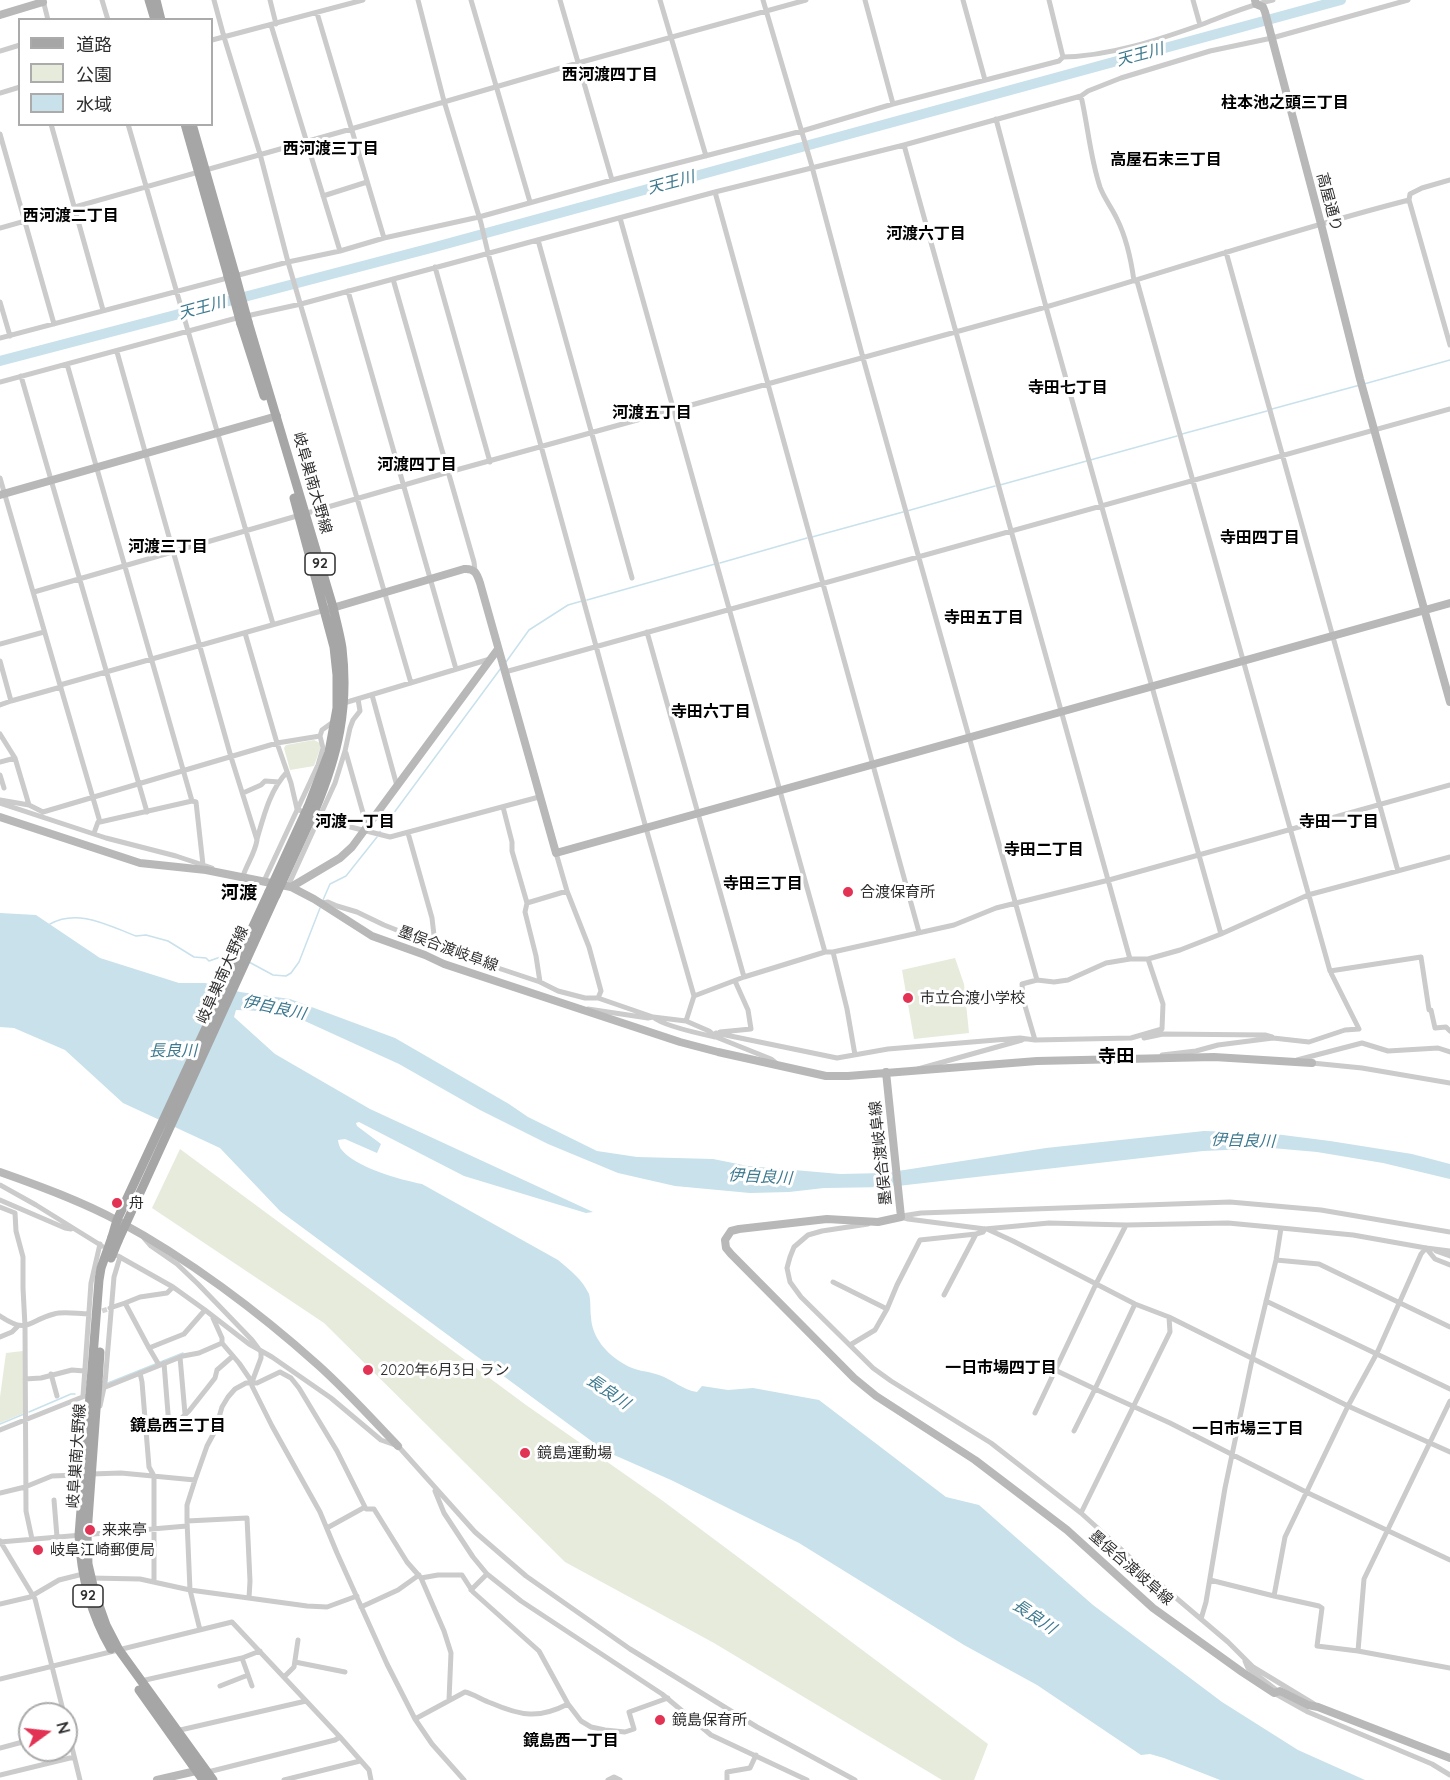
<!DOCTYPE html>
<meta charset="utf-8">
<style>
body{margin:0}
#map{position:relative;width:1450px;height:1780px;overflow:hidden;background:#fff;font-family:Quicksand,"Noto Sans JP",sans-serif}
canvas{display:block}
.legend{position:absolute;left:18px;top:18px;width:195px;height:108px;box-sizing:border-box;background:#fff;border:2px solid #ababab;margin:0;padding:8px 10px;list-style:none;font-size:18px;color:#2e2e2e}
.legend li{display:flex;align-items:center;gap:12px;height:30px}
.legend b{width:30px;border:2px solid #ababab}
.north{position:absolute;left:18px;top:1702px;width:60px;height:60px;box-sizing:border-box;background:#fff;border:2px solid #ababab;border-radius:50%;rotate:75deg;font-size:16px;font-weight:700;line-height:24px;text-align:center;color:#2e2e2e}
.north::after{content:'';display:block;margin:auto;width:21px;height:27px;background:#e23354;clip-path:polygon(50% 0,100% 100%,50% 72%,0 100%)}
</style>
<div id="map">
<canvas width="1450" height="1780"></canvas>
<ul class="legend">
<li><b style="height:8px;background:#a6a6a6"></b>道路</li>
<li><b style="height:16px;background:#e6ebdc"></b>公園</li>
<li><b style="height:16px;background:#c8e1eb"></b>水域</li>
</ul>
<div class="north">N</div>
</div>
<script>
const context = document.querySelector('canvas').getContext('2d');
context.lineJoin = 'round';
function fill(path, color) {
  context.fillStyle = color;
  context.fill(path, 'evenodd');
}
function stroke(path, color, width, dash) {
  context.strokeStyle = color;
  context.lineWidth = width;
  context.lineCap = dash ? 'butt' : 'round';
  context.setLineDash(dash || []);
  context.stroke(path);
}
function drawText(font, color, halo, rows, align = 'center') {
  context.font = font + ' Quicksand,"Noto Sans JP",sans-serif';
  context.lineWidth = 6;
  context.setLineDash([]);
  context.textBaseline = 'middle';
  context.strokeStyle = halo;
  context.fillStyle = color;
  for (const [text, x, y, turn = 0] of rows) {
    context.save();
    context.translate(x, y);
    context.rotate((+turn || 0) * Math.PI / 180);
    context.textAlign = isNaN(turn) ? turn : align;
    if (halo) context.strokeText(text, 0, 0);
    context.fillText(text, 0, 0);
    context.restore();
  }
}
fill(new Path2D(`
 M314,740L320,743V749L314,766L290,770L284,748L286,745Z
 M955,958L964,984L969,1033L914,1039L902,970Z
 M180,1149L526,1405L663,1501L988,1744L974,1780H942L714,1643L565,1562L324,1323L152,1208Z
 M23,1351L24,1413L0,1423V1397L6,1353Z`), '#e6ebdc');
fill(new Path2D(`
 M0,913L36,915L100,958L179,983H205L240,992L290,999L395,1038L509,1104L528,1117L597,1151L637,1157L713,1159L748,1166L840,1174L885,1173L1046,1148L1204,1131L1267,1133L1330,1141L1412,1154L1450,1164V1179L1383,1163L1317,1152L1272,1148L1203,1151L889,1187L824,1188L789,1192L750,1193L675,1186L618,1173L548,1144L480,1110L399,1064L296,1017L262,1011L236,1010L234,1017L275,1054L370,1109L593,1212L586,1213L464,1176L359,1122L356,1123L357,1126L381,1144L377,1153L345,1139L338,1140C338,1142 340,1148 341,1149C354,1167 401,1180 422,1184L558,1260C570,1270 582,1279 589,1294C591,1301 590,1310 591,1317C592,1338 607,1354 624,1364C634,1371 648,1371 659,1375C673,1380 683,1390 697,1392L702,1386L728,1390L753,1388L819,1400L946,1497L979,1505L1093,1605L1222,1702L1298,1750L1365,1780H1220L1164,1758L1150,1754L1141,1755L1037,1685L964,1645L799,1543L671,1480L605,1451L280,1211L220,1148L123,1103L65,1050L14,1028L0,1027Z`), '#c8e1eb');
stroke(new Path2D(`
 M1364,384L1450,360
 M1272,409L1360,385
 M1182,434L1267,411
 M1000,485L1177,436
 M907,511L995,486
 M812,537L903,512
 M720,563L807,538
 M587,600L715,564
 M506,662L529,630L568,605L582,601
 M379,833L501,668
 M323,900L330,884L346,876L377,837
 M50,924C78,908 109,926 136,936L146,935L168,941L194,957L206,958L209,961L229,954L236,956
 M249,962L273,975L286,976L291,973L299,962L320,908
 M108,1383L183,1353
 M29,1412L71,1394H75
 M0,1424L24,1414`), '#c8e1eb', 1.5);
stroke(new Path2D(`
 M0,361L435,247L1341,0`), '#c8e1eb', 10);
stroke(new Path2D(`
 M95,1313L108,1309`), '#d5d5d5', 5, [5, 2.5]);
stroke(new Path2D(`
 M43,0L48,20
 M102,0L108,20
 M214,0L224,37L260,154L288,262L411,683
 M270,0L276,24
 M418,0L444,101L481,223L488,253L646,828L694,996L686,1021L709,1031L716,1037L771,1059L776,1063
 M471,0L530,202
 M560,0L612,180
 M660,0L706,156
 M763,0L811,163L863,358L1037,980
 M865,0L893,104
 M963,0L985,80
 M1049,0L1063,57
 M1193,0L1200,25
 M317,13L384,238
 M271,25L340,251
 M212,40L363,0
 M0,51L20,45
 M0,93L20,87
 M1081,96C1088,126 1090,157 1100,187C1104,198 1112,208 1117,219C1127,239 1131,259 1134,281
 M996,119L1046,307L1221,934
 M51,124L103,310
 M128,124L273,624
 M0,134L54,324
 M904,145L1130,959
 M1450,180L1422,188L1410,194L1409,200L1450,345
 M715,192L919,932
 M323,196L367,182
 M620,218L825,952
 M0,228L351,129L578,63L806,0
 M538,240L632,578
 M1226,252L1398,871
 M435,267L490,462
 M393,279L474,562L475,571
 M1137,281L1330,971L1359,1029L1345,1030L1309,1042L1273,1038L1218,1045L1196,1051L1162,1055
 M348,291L456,669
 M0,302L10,336
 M0,338L288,262L340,251L384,238L479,217L612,180L802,131L893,104L1059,61L1063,57C1110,56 1158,40 1203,24C1226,15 1249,5 1273,0
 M117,352L231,757L257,840C255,853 247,864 243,876
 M67,364L192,801L196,802L203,865L212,868
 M21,376L147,812
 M0,382L233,319L301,304L715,192L904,145L1081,96L1088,91L1121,78L1210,51L1272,38L1408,0
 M0,478L60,685L325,610
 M34,592L449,472L1046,307C1167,272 1287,231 1409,200
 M647,632L744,977
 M245,633L277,743L291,783L297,809
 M0,644L44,632
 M0,661L11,701
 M505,672L1450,409
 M60,685L100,822H98L94,833
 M372,695L397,786
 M344,703L490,659
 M0,705L11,701L61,687
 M0,734L15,758L29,805L43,812L277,743L320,736L322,730L333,722
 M346,753L367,827
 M0,762L15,758
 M0,775L4,788
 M243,793L261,785L265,781L279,782
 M0,800L29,805
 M0,803L106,838L176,856L203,865
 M503,807L512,842V851L527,903L525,912L536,956L540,982
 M297,809L319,819L390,837L539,797
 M100,822L192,801
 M408,833L432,918L435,944
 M257,839C264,815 270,790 287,772
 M264,881L318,765L323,748L320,736
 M288,886L335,783L345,751L350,728L353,720L360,711L358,699
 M322,903L328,902L337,906L357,912L384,925L465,957L540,982L558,991L585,998H598L601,991L589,947L567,891L556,853
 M527,903L567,891
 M833,952L847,1009L855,1055
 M1330,971L1421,957L1429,1010H1431L1435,1028L1446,1027L1450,1031
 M694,996L744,977L825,952H833L954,925L996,908L1109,880L1450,785
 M598,998L653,1017L686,1021
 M588,1009L648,1018L653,1017C663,1026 701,1034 715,1037
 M720,1032L751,1029L748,1010L735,981
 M716,1033L837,1058L888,1049L1020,1038L1035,1040L1131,1038L1162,1029L1163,1004L1148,959
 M1144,1038L1163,1034L1265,1035L1272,1037
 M1035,1040L1023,999L1022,984L1037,980L1054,982L1068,980L1106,963L1130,959H1148L1180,950L1221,934L1308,895L1450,857
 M1297,1060L1362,1043L1388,1051L1438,1048L1450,1052
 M1312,1063L1362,1068L1450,1083
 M918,1069L1022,1040
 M0,1185L36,1205L102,1246
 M0,1200L65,1228L71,1229
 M0,1207L15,1213L16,1231L23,1257V1288L25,1326L26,1511L32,1539
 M902,1216L921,1213L1230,1202L1321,1210L1450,1232
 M901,1217L908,1219L985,1229L1049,1223L1126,1225L1228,1223L1281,1228L1276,1260L1252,1360L1225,1488L1206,1602L1201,1619
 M868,1224L822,1231L808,1235L794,1247L790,1257L787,1268L790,1282L801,1297L873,1368L891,1381L991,1443L1081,1513L1155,1580L1228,1642L1253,1667L1314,1704
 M987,1229L1013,1241L1135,1304L1169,1317L1348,1406L1450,1452
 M144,1238L151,1246L177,1264L198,1284L252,1340L261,1352V1358L252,1382
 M1426,1248L1435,1259L1450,1265
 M1426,1248L1450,1251
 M1436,1251L1450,1256
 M118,1256L173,1287L205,1310L249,1344L272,1357L331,1398L381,1440L398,1446L475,1532L526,1576L630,1649L757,1727L855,1780
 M1276,1260L1319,1264L1450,1327
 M833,1282L887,1309
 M944,1295L976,1234
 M1266,1301L1450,1389
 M125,1303L140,1297L167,1293L173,1287
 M110,1308L125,1303L149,1348L184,1334L205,1310
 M0,1316C29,1335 27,1321 54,1314C64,1311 78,1314 89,1314
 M213,1318L222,1338V1343L239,1363L252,1382V1386L272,1426L320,1512L337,1553L387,1664L415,1719L432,1744L464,1780
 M0,1337L12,1332L18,1326
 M850,1345L875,1330L887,1309L897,1285L920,1240L976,1234L983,1232L985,1229
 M149,1348L159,1365
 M180,1357L185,1414
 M164,1363L169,1426
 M1055,1370L1095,1389L1135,1304
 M140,1373L142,1382L149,1467L154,1476V1582
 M51,1374L57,1396
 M25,1379L41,1378L72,1370L84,1371
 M103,1388L183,1356L199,1353L222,1343
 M83,1396L91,1283L100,1244
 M100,1406L105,1383L114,1277L120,1257
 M1035,1413L1096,1284L1126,1225
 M146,1429L169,1426L172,1427L189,1411L208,1387L215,1378L217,1370L233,1356
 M0,1430L85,1396
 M1074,1431L1095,1389L1170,1423L1306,1492L1450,1560
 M91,1474L121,1473L195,1480
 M435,1491L444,1513L473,1557L487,1574L521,1601L662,1694L711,1735L807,1780
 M0,1493L25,1487L52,1476L78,1475
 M54,1500L57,1537
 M1081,1513L1170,1332L1169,1317
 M187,1521L247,1518L250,1581L249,1598
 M327,1528L365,1507L366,1509H374L407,1562L421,1578L444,1631L451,1653L449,1700
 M0,1541L35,1599L64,1714
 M0,1542L187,1526
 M90,1578L140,1579L190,1590L307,1606L327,1607L357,1596
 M421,1578L438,1575H462L473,1592L539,1651L568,1704L581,1721L591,1727L605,1730L625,1732L634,1729L629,1712L668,1698
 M1210,1580L1274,1596L1319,1606L1322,1608L1317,1646L1358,1651L1450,1668
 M471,1590L487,1574
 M1274,1596L1285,1537L1348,1406L1377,1353L1421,1254L1426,1248L1353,1235L1281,1228
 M0,1604L30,1597L59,1580L83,1574
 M361,1607L398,1590L419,1575
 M200,1630L190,1590L187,1521V1505L195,1480L207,1446L215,1431L222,1407L228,1397L235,1389L246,1383H257L280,1372L291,1378L299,1388L337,1451L365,1507
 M1358,1651L1364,1579L1450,1401
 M242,1658L252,1686
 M1245,1661L1248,1668L1275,1689L1274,1693L1308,1712L1432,1764L1450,1775
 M295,1662L345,1672
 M284,1677L294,1667L298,1640
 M0,1679L232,1622L340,1737L369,1770L371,1780
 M141,1681L242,1658L260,1651
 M220,1686L248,1675
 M415,1719L465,1692C474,1694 482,1700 491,1703C521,1716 539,1719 568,1704
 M66,1723L80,1780
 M176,1731L306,1701
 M0,1748L30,1740
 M208,1772L335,1740L340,1737
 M0,1775L74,1757
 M284,1780L360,1761
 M608,1780L614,1777L620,1780
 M727,1780V1772L750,1768L756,1755`), '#cbcbcb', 5);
stroke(new Path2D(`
 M1255,0L1256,4L1263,7L1265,12L1321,224L1360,379L1450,702
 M0,15L43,2
 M0,495L277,416
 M329,609L464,569C475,568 477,574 480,583L556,853L1450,603
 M0,817L140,863L206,870L291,887L314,899L372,936L425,955L444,964L680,1042L718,1052L826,1076H848L1037,1061L1214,1057L1312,1063
 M291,887L340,858L352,847L498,649
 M886,1072L901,1217L878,1222L827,1219L739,1229L731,1231L725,1240L726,1248L731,1254L854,1378L876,1396L975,1460L1067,1530L1153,1608L1242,1672L1274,1693L1280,1691L1308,1705L1318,1707L1450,1758
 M0,1172C40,1186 81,1201 118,1221C187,1258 259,1312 318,1365C346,1390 372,1419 398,1446
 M157,1780L196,1771H199`), '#b8b8b8', 8);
stroke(new Path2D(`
 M149,0L155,20
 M156,0L161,20
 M185,124L228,276
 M192,124L235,274
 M248,322L333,607C336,621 340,635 342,648C349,708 338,755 315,810
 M241,324L264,396
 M294,498L334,647L337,675V708L329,752L308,807
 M112,1237L117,1220L269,892
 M118,1241L276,895
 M91,1382L79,1535C81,1576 90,1613 111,1649
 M98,1382L87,1534L88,1564L95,1594L106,1625L119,1650L213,1780
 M139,1690L203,1780`), '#a6a6a6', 9);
stroke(new Path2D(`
 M235,274L248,322
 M228,276L241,324
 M269,892L308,807
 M276,895L315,810
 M111,1258L118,1241
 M91,1382L99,1280L101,1268L112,1237
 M98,1382L100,1352`), '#a6a6a6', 9);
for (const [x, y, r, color] of [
 [848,892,6,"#e23354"],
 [908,998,6,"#e23354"],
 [117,1203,6,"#e23354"],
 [368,1370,6,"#e23354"],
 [525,1453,6,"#e23354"],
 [90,1530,6,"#e23354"],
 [38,1550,6,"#e23354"],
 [660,1720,6,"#e23354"]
]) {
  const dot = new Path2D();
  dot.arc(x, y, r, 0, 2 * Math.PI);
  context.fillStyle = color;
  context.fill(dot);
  stroke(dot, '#fff', 2);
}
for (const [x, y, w] of [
 [320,564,30],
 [88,1596,30]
]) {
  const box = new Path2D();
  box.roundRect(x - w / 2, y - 11, w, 22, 4.5);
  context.fillStyle = '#fff';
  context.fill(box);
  stroke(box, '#2e2e2e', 1.5);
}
drawText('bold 14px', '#2e2e2e', null, [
 ["92",320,564],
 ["92",88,1596]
]);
drawText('15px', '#2e2e2e', '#fff', [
 ["高屋通り",1329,202,75],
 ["岐阜巣南大野線",312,483,74],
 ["墨俣合渡岐阜線",448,949,20],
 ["岐阜巣南大野線",223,975,-66],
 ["墨俣合渡岐阜線",881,1153,-96],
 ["岐阜巣南大野線",77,1456,-86],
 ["墨俣合渡岐阜線",1131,1568,41]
]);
drawText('15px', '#2e2e2e', '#fff', [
 ["合渡保育所",860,892],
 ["市立合渡小学校",920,998],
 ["舟",129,1203],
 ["2020年6月3日 ラン",380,1370],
 ["鏡島運動場",537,1453],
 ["来来亭",102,1530],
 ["岐阜江崎郵便局",50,1550],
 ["鏡島保育所",672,1720]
], 'left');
drawText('italic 16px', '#3d798f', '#fff', [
 ["天王川",1140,55,-15],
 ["天王川",671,183,-15],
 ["天王川",202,308,-15],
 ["伊自良川",274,1008,12],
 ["長良川",173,1051],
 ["伊自良川",1243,1141,2],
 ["伊自良川",760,1177,3],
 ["長良川",608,1392,34],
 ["長良川",1034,1617,34]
]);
drawText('bold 16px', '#000', '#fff', [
 ["西河渡四丁目",610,75],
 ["柱本池之頭三丁目",1285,103],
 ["西河渡三丁目",331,149],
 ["高屋石末三丁目",1166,160],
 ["西河渡二丁目",71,216],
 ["河渡六丁目",926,234],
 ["寺田七丁目",1068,388],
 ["河渡五丁目",652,413],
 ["河渡四丁目",417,465],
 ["寺田四丁目",1260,538],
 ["河渡三丁目",168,547],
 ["寺田五丁目",984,618],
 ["寺田六丁目",711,712],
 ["河渡一丁目",355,822],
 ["寺田一丁目",1339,822],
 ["寺田二丁目",1044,850],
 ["寺田三丁目",763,884],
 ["一日市場四丁目",1001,1368],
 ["鏡島西三丁目",178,1426],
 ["一日市場三丁目",1248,1429],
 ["鏡島西一丁目",571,1741]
]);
drawText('bold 18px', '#000', '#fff', [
 ["河渡",239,894],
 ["寺田",1116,1057]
]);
</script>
